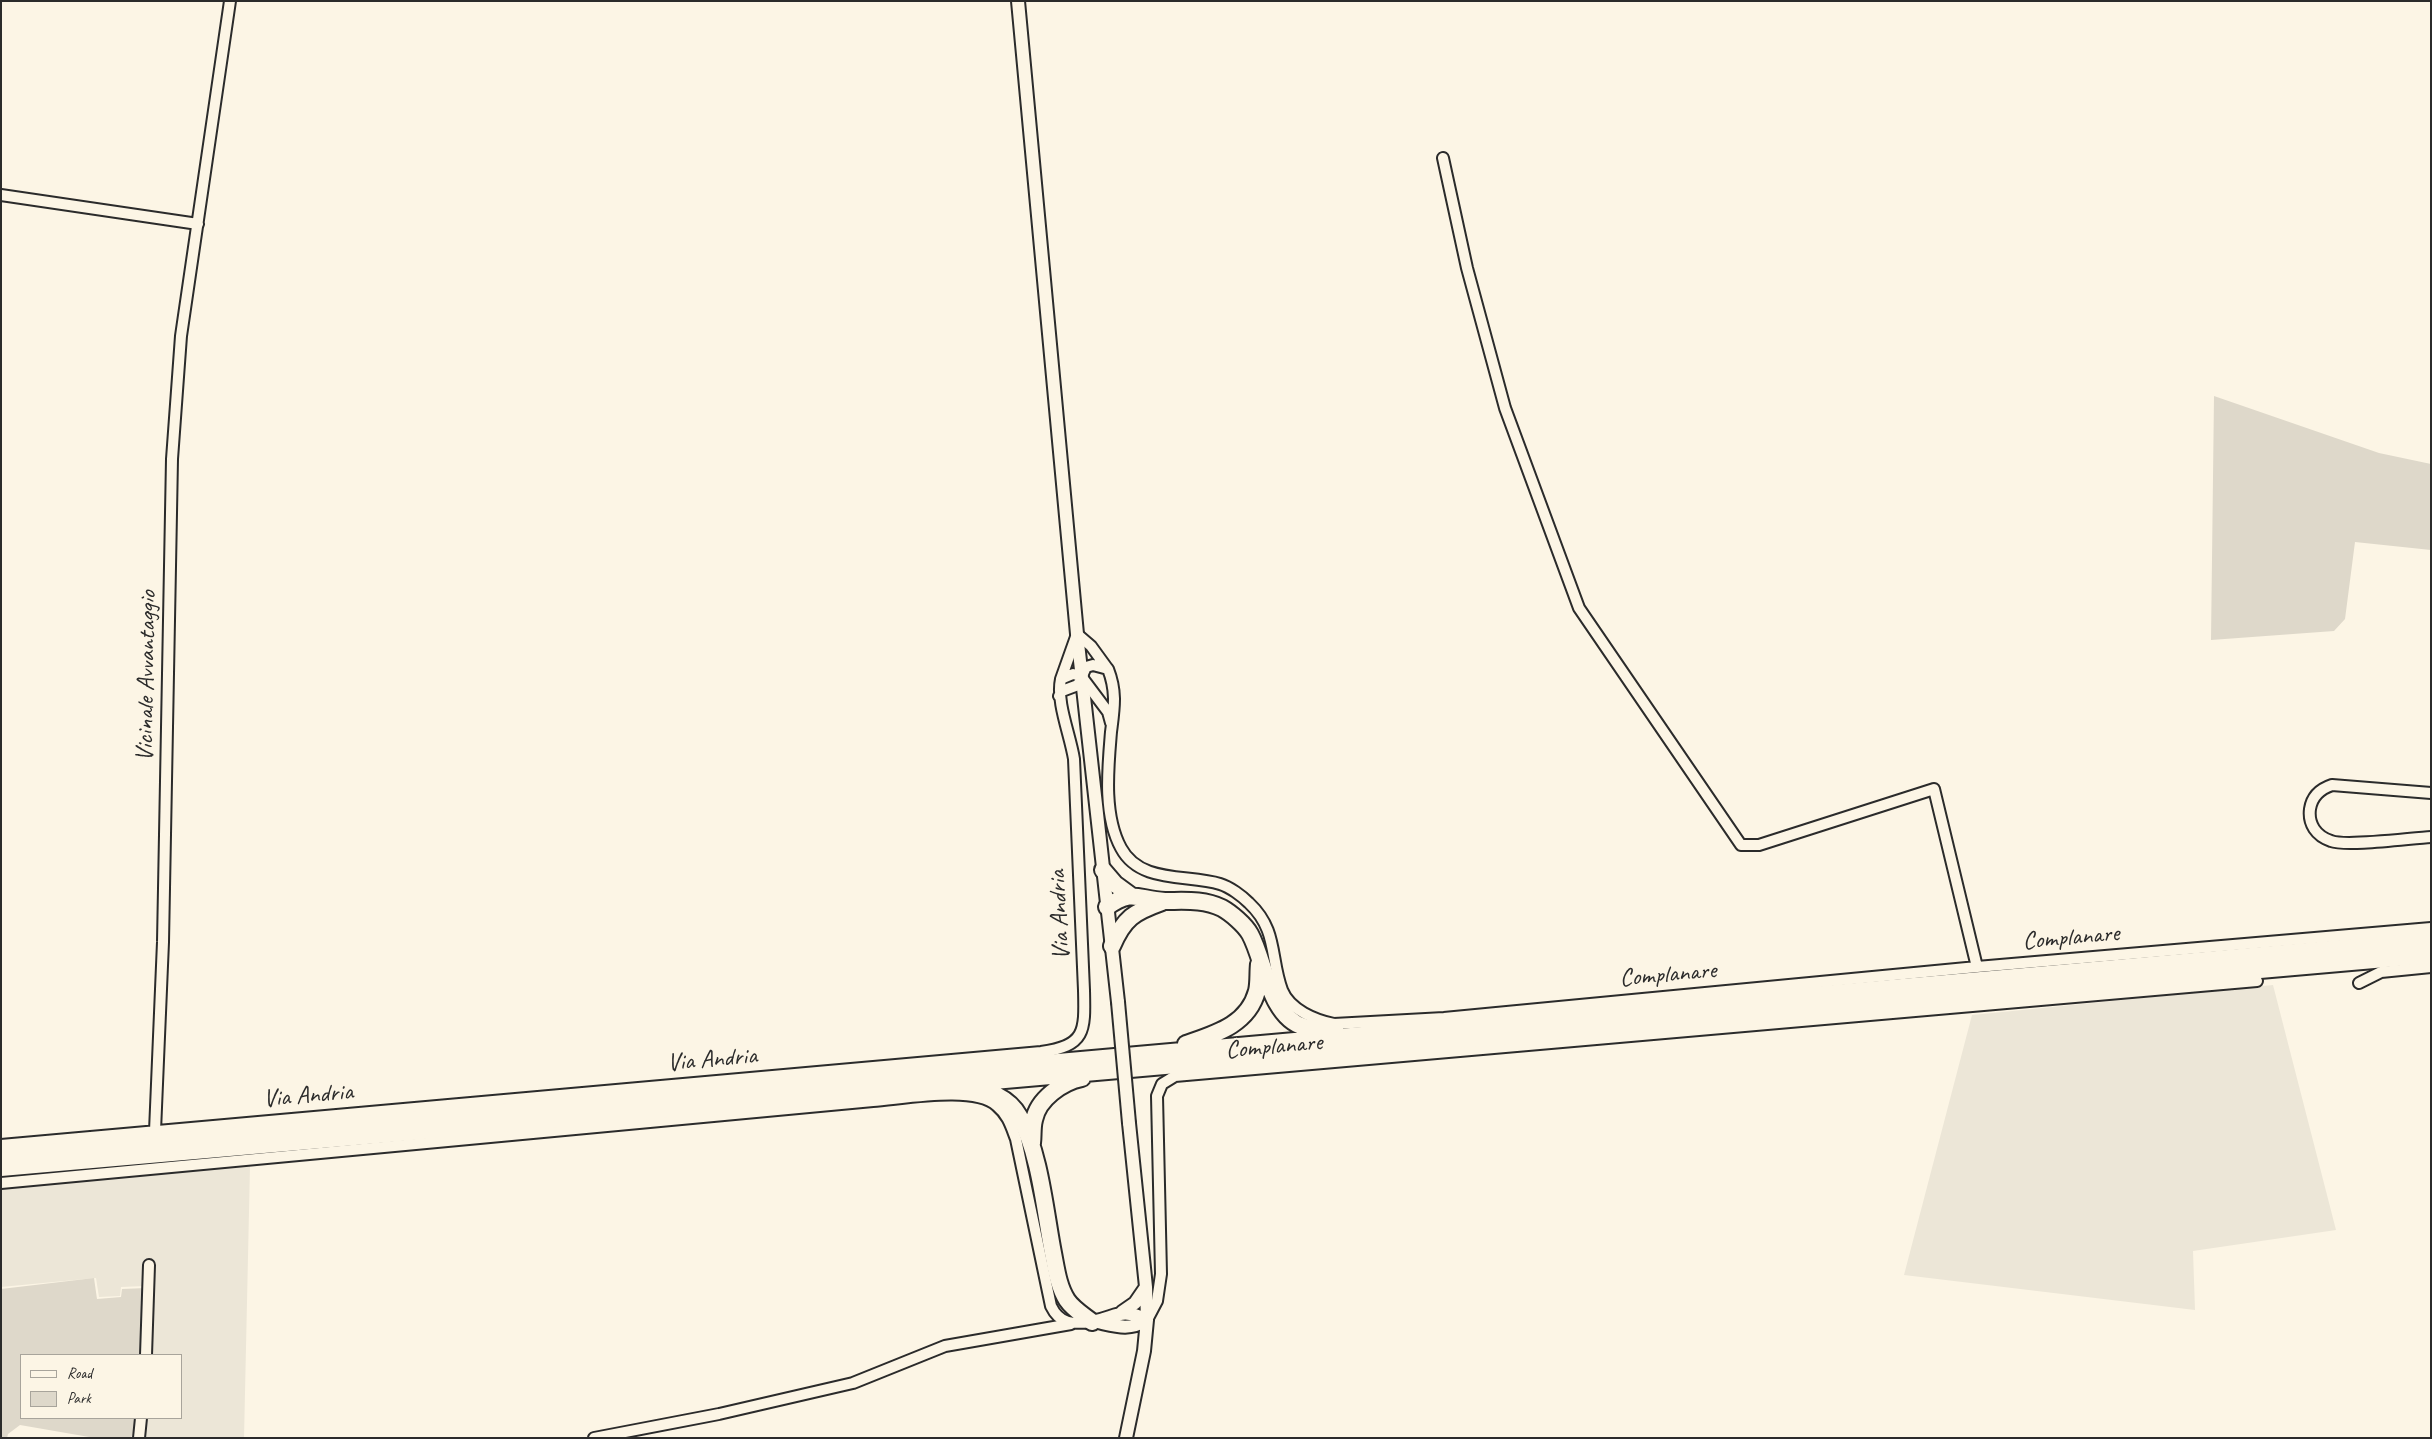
<!DOCTYPE html>
<style>
body{margin:0}
#map{position:relative;width:2432px;height:1439px;overflow:hidden;background:#fcf5e5;font-family:Caveat,sans-serif}
canvas{display:block}
.frame{position:absolute;inset:0;border:2px solid #2b2b2b;pointer-events:none}
.legend{position:absolute;left:20px;top:1354px;width:162px;height:65px;box-sizing:border-box;background:#fcf5e5;border:1px solid #a8a49b;margin:0;padding:6px 9px;list-style:none;font-size:15px;color:#2b2b2b}
.legend li{display:flex;align-items:center;gap:10px;height:25px}
.legend b{width:25px;border:1px solid #a8a49b}
</style>
<div id="map">
<canvas width="2432" height="1439"></canvas>
<div class="frame"></div>
<ul class="legend">
<li><b style="height:6px;background:#fcf5e5"></b>Road</li>
<li><b style="height:14px;background:#ded8ca"></b>Park</li>
</ul>
</div>
<script>
const context = document.querySelector('canvas').getContext('2d');
context.lineJoin = 'round';
function fill(path, color) {
  context.fillStyle = color;
  context.fill(path, 'evenodd');
}
function stroke(path, color, width, dash) {
  context.strokeStyle = color;
  context.lineWidth = width;
  context.lineCap = dash ? 'butt' : 'round';
  context.setLineDash(dash || []);
  context.stroke(path);
}
function drawText(font, color, halo, rows, align = 'center') {
  context.font = font + ' Caveat,sans-serif';
  context.lineWidth = 4;
  context.setLineDash([]);
  context.textBaseline = 'middle';
  context.strokeStyle = halo;
  context.fillStyle = color;
  for (const [text, x, y, turn = 0] of rows) {
    context.save();
    context.translate(x, y);
    context.rotate((+turn || 0) * Math.PI / 180);
    context.textAlign = isNaN(turn) ? turn : align;
    if (halo) context.strokeText(text, 0, 0);
    context.fillText(text, 0, 0);
    context.restore();
  }
}
fill(new Path2D(`
 M2273,985L2336,1230L2193,1251L2195,1310L1904,1275L1972,1015Z
 M250,1166L244,1438H136L137,1418H181V1355H141L145,1286L121,1287L120,1296L99,1297L96,1278L1,1287V1187Z`), '#ece6d7');
fill(new Path2D(`
 M2214,396L2379,453L2431,464V550L2355,542L2345,619L2334,631L2211,640Z
 M94,1278L97,1299L121,1297L122,1289L146,1288L142,1355H21V1418H138L131,1438H95L20,1425L8,1434L7,1438H1V1289Z`), '#ded8ca');
const minor = new Path2D(`
 M1443,158L1467,268L1505,408L1579,608L1741,845H1759L1934,789L1977,967
 M1,195L198,224
 M1061,679L1077,634L1091,646L1107,668
 M1059,696L1062,691L1078,685L1086,667L1093,665L1108,669C1117,692 1114,708 1111,732C1108,768 1103,815 1121,848C1140,884 1188,874 1220,884C1230,887 1242,896 1249,903C1278,930 1270,958 1282,990C1290,1010 1315,1020 1334,1024L1444,1018L1977,967L2431,928
 M2431,793L2332,785C2320,789 2312,796 2310,809C2308,824 2316,836 2331,841C2347,847 2411,838 2431,837
 M2359,983L2381,972L2431,967
 M155,1131L163,942L172,459L181,336L230,1
 M1,1145L1041,1052C1086,1046 1085,1031 1084,990L1074,759C1070,734 1056,702 1061,679L1073,674L1081,676L1108,712L1111,723
 M1,1183L873,1101C903,1099 975,1085 997,1106C1008,1115 1011,1126 1016,1139L1051,1306C1060,1325 1073,1324 1092,1322
 M1147,1320L1157,1301L1161,1274L1157,1096L1162,1084L1175,1076L2257,981
 M146,1355L149,1265
 M139,1438L141,1418
 M594,1438L719,1414L853,1383L945,1346L1071,1324`);
const tertiary = new Path2D(`
 M1018,1L1077,634L1118,1002
 M1122,1312L1135,1303L1146,1287
 M1092,1322C1118,1317 1120,1307 1147,1320
 M1097,1322C1116,1326 1129,1331 1147,1320
 M1126,1438L1144,1351L1147,1320L1146,1287L1129,1123`);
const trunk = new Path2D(`
 M1103,870L1115,884L1130,895
 M1107,907C1133,888 1138,900 1165,901C1185,901 1203,899 1222,908C1231,913 1245,925 1250,934C1265,961 1269,1017 1304,1027C1314,1029 1325,1029 1335,1029
 M1112,946C1124,918 1134,912 1162,902
 M1186,1044C1215,1034 1248,1025 1257,991C1259,983 1258,973 1259,964
 M968,1089C988,1089 1009,1098 1019,1116C1040,1152 1045,1212 1053,1253C1056,1268 1058,1286 1067,1300C1073,1309 1083,1315 1092,1322
 M1032,1143C1033,1136 1032,1127 1034,1120C1038,1099 1062,1082 1082,1078
 M1,1156L2431,940
 M1,1168L2431,955`);
stroke(minor, '#2b2b2b', 14);
stroke(tertiary, '#2b2b2b', 16);
stroke(trunk, '#2b2b2b', 20);
stroke(minor, '#fcf5e5', 10);
stroke(tertiary, '#fcf5e5', 12);
stroke(trunk, '#fcf5e5', 16);
const tertiaryBridge = new Path2D(`
 M1118,1002L1129,1123`);
stroke(tertiaryBridge, '#2b2b2b', 16, []);
stroke(tertiaryBridge, '#fcf5e5', 12);
drawText('25px', '#2b2b2b', '#fcf5e5', [
 ["Vicinale Avvantaggio",147,676,-89],
 ["Via Andria",1060,915,-93],
 ["Complanare",2071,938,-5],
 ["Complanare",1668,975,-5],
 ["Complanare",1274,1047,-5],
 ["Via Andria",712,1060,-5],
 ["Via Andria",308,1096,-5]
]);
</script>
